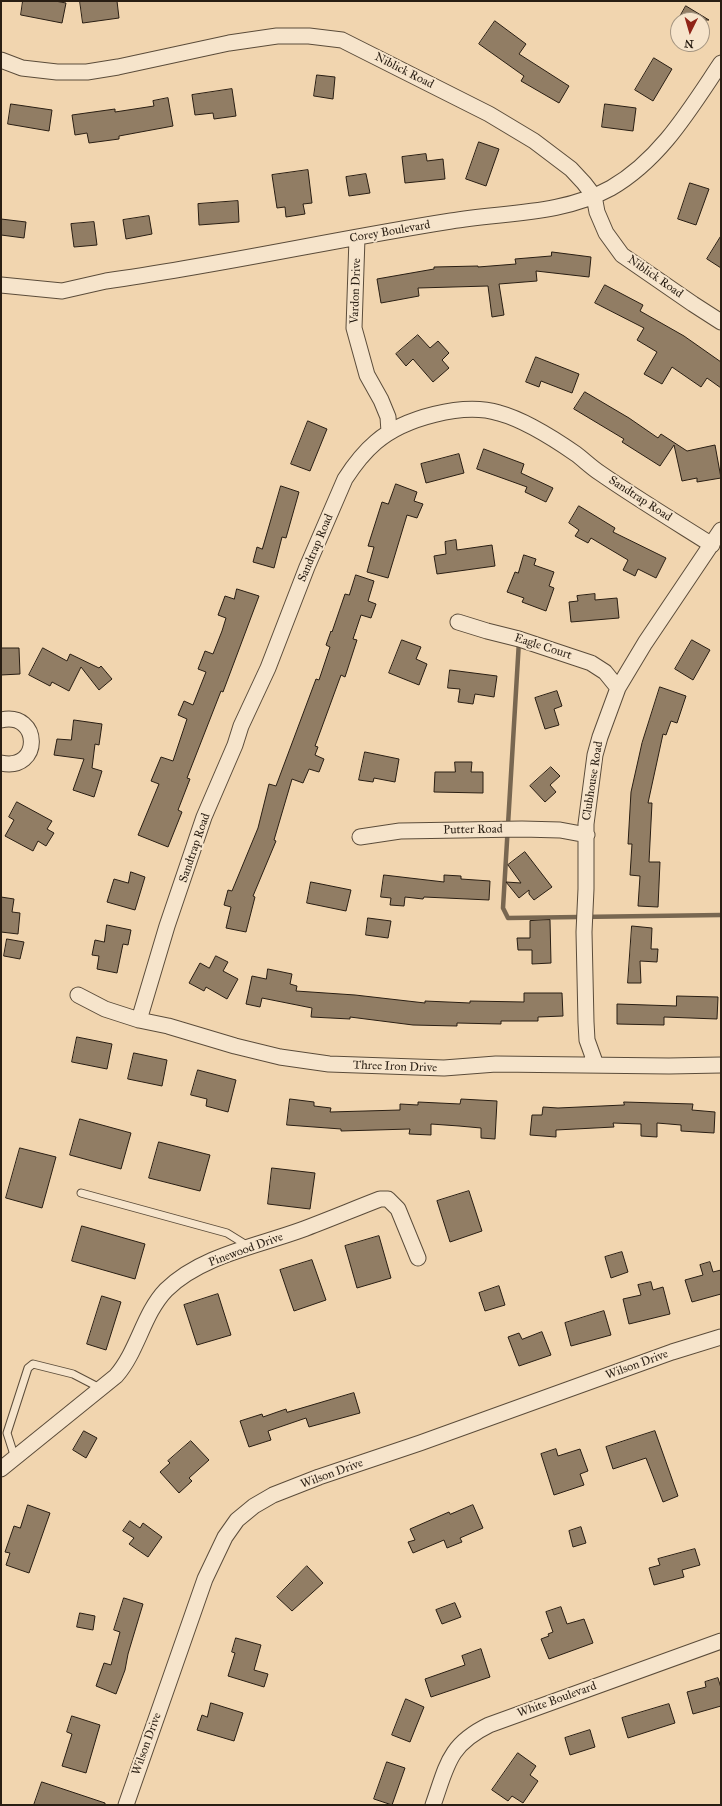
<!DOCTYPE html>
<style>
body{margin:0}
#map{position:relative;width:722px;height:1806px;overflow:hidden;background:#f1d5af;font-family:"IM FELL Great Primer",serif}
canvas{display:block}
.frame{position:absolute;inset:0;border:2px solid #291e13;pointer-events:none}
.north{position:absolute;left:670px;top:12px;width:40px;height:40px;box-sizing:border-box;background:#f6e4cb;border:1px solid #a49581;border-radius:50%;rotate:185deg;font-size:11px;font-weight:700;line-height:16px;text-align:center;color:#291e13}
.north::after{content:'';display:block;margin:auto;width:14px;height:18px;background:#8f2418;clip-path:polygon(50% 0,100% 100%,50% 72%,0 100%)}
</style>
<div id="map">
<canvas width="722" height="1806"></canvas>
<div class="frame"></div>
<div class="north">N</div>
</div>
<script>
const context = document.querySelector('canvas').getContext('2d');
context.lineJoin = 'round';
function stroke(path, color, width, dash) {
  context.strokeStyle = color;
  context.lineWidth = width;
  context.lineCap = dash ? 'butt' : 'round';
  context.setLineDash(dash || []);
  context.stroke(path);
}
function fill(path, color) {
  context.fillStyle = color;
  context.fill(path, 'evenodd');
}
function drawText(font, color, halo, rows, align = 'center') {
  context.font = font + ' "IM FELL Great Primer",serif';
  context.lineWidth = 4;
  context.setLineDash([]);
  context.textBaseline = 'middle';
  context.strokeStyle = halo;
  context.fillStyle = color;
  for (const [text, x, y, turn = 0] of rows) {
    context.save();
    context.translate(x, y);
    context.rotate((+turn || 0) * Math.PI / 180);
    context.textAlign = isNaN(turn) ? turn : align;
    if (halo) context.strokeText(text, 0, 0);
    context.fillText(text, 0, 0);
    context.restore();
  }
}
stroke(new Path2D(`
 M519,641L503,908L508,918L721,915`), '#786751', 4.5);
const building = new Path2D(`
 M23,1H55L66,3L62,23L21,15Z
 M80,1H117L119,18L83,23Z
 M686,6L709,20H678Z
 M495,21L526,44L519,54L569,86L559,103L521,81L524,76L479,44Z
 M654,58L672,69L653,101L635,90Z
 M317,75L335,77L333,99L314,96Z
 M232,89L236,116L214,119L213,113L195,115L192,95Z
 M168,98L173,126L119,136V139L89,143L87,133L75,135L72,115L115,109V112L154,106L153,101Z
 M11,104L52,110L49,131L8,124Z
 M605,104L636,108L633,131L602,127Z
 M479,142L499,149L486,186L466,179Z
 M426,154L427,161L443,159L445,179L405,183L402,157Z
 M308,170L312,203L303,204L305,214L286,217L285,207L277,208L272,175Z
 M366,174L370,193L349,196L346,177Z
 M690,183L709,189L696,225L678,219Z
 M238,201L239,222L199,225L198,204Z
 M149,216L152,234L126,239L123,220Z
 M1,219L26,222L24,238L1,235Z
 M94,222L97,245L74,247L71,224Z
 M721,236V268L707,259Z
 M552,252L591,257L589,277L536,271L537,281L499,284L504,315L492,317L488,286L418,288L419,296L381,303L377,279L434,269V267L478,266V267L516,264L515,259L551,256Z
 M605,285L643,305L640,311L684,336L721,362V388L707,378L701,387L672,367L662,384L644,374L657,352L637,340L644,328L595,303Z
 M418,335L430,348L438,341L449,353L442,360L449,368L433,382L413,359L406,366L396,354Z
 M536,357L579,374L572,393L541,381L539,387L526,382Z
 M585,392L629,418L658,438L661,434L687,451L715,445L721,478L697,482V478L682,481L674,445L660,466L622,442L624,439L574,409Z
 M308,421L327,429L310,471L291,464Z
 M484,449L524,464L521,473L553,488L546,502L525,492L527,487L477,469Z
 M459,454L464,473L426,483L421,464Z
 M396,484L417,492L414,501L423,504L417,518L407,515L388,578L367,572L374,547L368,546L382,502L388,504Z
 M281,486L299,492L286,538L282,537L274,568L253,562L257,547L262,549Z
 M579,506L615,528L613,532L666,558L656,578L638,569L635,576L623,570L628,560L591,538L588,543L575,536L579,530L569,523Z
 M456,540L457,550L492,545L495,566L437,574L434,556L446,554L445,542Z
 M524,555L536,559L534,565L554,572L549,586L554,588L546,611L522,602L524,598L507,592L515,572L518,573Z
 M356,575L374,581L368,601L376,604L371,618L361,615L353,639L357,640L345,677L341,675L315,746L318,747L315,755L324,759L319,772L309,769L303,783L292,779L274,840L276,841L253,896L255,897L246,932L226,928L231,907L224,905L228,890L232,891L258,828L269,784L276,786L316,679L319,680L330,647L326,645L331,631L332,632L345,594L349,595Z
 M237,589L259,596L223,692L221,691L187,778L190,779L178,810L182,812L168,847L138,835L159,784L151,781L161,757L173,761L187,719L178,715L184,701L193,705L206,672L198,669L205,651L213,654L222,631L226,618L218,615L225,596L234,599Z
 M595,594V600L617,598L619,618L571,622L569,602L578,601L577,596Z
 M402,640L421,647L416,659L427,664L419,685L389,673Z
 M692,640L710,650L693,680L675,669Z
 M1,648H19L20,674L1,675Z
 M43,648L67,661L70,654L99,668L101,666L112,679L99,690L81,667L69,691L52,682L50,686L29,675Z
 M450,670L497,676L494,697L475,694L473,704L458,702L460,689L448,688Z
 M660,687L686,696L677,723L671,721L666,735L663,734L648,803H652L649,862H660L658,907L638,906L640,876L630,875L632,844H628L631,792L642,743Z
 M557,691L562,706L554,709L559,725L545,729L535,698Z
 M74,720L102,724L99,745L95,744L92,768L102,771L94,797L73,790L84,759L54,755L57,739L71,740Z
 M365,752L399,759L395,782L374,778L373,782L359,780Z
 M455,762H472L471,772H483V793L434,792L435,772H455Z
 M551,767L560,776L550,785L556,792L545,802L530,786Z
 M17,802L52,821L47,829L54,833L46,846L38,841L33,851L5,836L14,820L9,817Z
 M525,852L552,887L534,900L529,894V890L519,898L506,882L521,883L508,865Z
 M131,872L145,877L135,910L107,902L114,879L128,883Z
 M384,875L444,882V875L461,876V879L490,881L489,900L424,897L423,899L405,897L404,906L390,905L391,898L381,897Z
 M311,882L351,890L346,911L307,903Z
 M1,897L14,899L12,912L20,913L18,934L1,932Z
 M368,918L391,921L388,938L366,935Z
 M550,920L551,963L532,964V950H518L517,938H530V921Z
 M107,925L131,930L128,945L123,944L117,973L97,969L99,956L92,955L95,940L104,942Z
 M632,926L652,928L651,949H658L657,962L640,961L641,983H628Z
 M7,939L24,942L20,959L4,956Z
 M216,956L228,962L223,971L238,979L227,999L206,987L204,991L189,983L200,963L209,968Z
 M268,969L292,974L290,984L297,986L296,991L355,995L425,1003V1001L470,1003V1001L524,1002V993H562L563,1016L538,1017V1021H501V1024L457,1023V1026L413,1025L350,1017V1019L311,1017L312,1008L262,998L260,1007L246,1004L252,976L266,979Z
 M677,996L718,997L717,1019L664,1017V1025L617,1024V1004L676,1006Z
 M77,1037L112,1044L107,1069L72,1062Z
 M134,1053L167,1060L162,1086L128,1079Z
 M198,1070L236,1080L228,1112L206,1106L207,1099L191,1095Z
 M290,1099L314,1102V1106L331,1108L330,1112L400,1110V1104L418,1105V1102L460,1104L461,1099L497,1101L495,1139L481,1138V1128L459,1126L431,1124V1135L409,1134L410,1129L341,1131V1129L287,1125Z
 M624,1102L693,1104L692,1110L715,1112L714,1133L681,1131V1125L657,1123V1137L641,1136V1124L613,1123L614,1127L556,1130V1137L530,1135L532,1115H542L543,1107L558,1108L624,1105Z
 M80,1119L131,1133L121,1169L70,1155Z
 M159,1142L210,1155L200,1191L149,1178Z
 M20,1148L56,1157L42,1208L6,1198Z
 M272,1168L315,1173L310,1209L268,1204Z
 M469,1191L482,1231L450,1242L437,1201Z
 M82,1226L145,1244L135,1279L72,1261Z
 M379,1236L391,1278L357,1288L345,1246Z
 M622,1252L628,1272L611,1278L605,1257Z
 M312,1260L326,1300L294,1311L280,1270Z
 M710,1262L713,1272L721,1270V1294L692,1302L685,1280L703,1275L700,1265Z
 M651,1282L653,1290L663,1287L670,1314L629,1324L623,1299L641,1295L638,1285Z
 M499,1286L505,1305L485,1311L479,1293Z
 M218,1294L231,1335L197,1345L184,1305Z
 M102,1296L121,1302L106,1350L87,1344Z
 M604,1311L611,1335L571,1346L565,1323Z
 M542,1332L551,1355L519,1366L508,1337L519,1333L522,1339Z
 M354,1393L360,1413L309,1427L306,1418L268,1431L271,1440L249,1447L240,1421L262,1414L263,1417L286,1409L287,1412Z
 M84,1431L97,1438L86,1458L73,1450Z
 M655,1431L678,1496L663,1502L646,1458L613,1469L606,1447Z
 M191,1441L209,1460L189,1478L192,1481L179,1493L160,1472L170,1463L168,1461Z
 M556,1449L558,1456L580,1449L588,1471L580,1474L584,1485L554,1495L541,1454Z
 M28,1505L50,1513L29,1573L6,1565L10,1553L5,1552L14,1526L20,1528Z
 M473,1505L483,1528L460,1538L462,1542L447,1548L444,1540L413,1553L408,1542L415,1540L410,1529L449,1512L450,1514Z
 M130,1521L140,1528L143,1523L162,1537L148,1557L129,1544L134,1538L123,1531Z
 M581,1527L586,1543L573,1547L569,1531Z
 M695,1549L700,1565L682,1570L684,1577L654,1585L649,1568L660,1565L658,1559Z
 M307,1566L323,1583L292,1611L277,1597Z
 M124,1598L143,1604L128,1654L125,1670L116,1694L96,1686L104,1663L111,1665L120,1632L114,1630Z
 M455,1603L461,1617L442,1624L436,1610Z
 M561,1607L567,1624L584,1619L593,1643L549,1659L541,1639L549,1636L548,1634L553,1632L546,1612Z
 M80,1613L95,1616L93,1630L77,1627Z
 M236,1638L261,1645L254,1670L268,1674L264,1687L228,1676L235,1653L232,1652Z
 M481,1649L490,1677L431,1697L425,1679L465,1665L462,1656Z
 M718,1678L721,1688V1706L693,1714L687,1692L706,1687L705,1682Z
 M406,1699L424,1707L410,1742L392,1735Z
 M211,1703L243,1713L234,1741L197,1730L202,1715L207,1717Z
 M669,1704L675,1723L628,1738L622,1718Z
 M72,1716L100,1725L86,1773L62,1766L72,1734L67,1732Z
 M590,1730L595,1747L570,1755L565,1738Z
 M518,1753L536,1766L530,1775L538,1781L523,1803L512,1796L508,1801L492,1790Z
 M387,1762L405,1768L392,1805L374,1799Z
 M42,1782L105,1803V1805H34Z`);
fill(building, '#917d64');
stroke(building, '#291e13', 1);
const service = new Path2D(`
 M81,1193L227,1233L248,1246
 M15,1458L7,1433L28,1368L33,1364L73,1374L100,1388`);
const minor = new Path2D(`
 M1,60L22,68L57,72H87L118,67L229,43L277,36H309L342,40L489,114L534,141L571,169L584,183L594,196L597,212L606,233L622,255L693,304L721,322
 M357,238L354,328L367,375L381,400L388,417L389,432
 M1,285L62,291L106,281C221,265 336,239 451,221C505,212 562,215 611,188C661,159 690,109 721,63
 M458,622L487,631L519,639L591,663L605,672L618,688
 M1,720C41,711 42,772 1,763
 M360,837L400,831L522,829L560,830L587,835
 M78,995L105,1009L139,1020L168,1026L235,1046L280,1057L329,1064L444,1068L496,1064L669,1066L721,1065
 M139,1020L167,926L204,817L235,745L241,726L268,668L307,567L345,479C354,465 363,453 376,442C404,418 463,402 499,413C525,420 553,438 576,454C584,460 591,467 600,473C636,498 674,521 712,545
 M596,1065L587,1040L586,1022L584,932L586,889V824L595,755L600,737L618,688L645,643L721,530
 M1,1469L116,1376C138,1351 143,1314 166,1290C200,1256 257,1246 301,1230C328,1220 354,1209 380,1199H388L398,1209L418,1258
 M126,1805L205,1579L225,1537L237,1520L254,1506L273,1495L319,1477L420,1443L672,1352L721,1337
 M433,1805C447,1766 448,1745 489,1725L721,1641`);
stroke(service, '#5b4c3a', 9);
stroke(minor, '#5b4c3a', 17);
stroke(service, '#f6e4cb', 7);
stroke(minor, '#f6e4cb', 15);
drawText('12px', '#291e13', '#f6e4cb', [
 ["Niblick Road",404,71,27],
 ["Corey Boulevard",390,232,-10],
 ["Niblick Road",655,277,35],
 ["Vardon Drive",356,291,-88],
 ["Sandtrap Road",640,499,33],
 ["Sandtrap Road",316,548,-67],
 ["Eagle Court",543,647,18],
 ["Clubhouse Road",593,781,-81],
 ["Putter Road",473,830,-1],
 ["Sandtrap Road",195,848,-71],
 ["Three Iron Drive",395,1067,2],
 ["Pinewood Drive",246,1250,-20],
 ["Wilson Drive",637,1365,-20],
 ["Wilson Drive",332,1474,-20],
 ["White Boulevard",557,1700,-20],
 ["Wilson Drive",147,1744,-70]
]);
</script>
